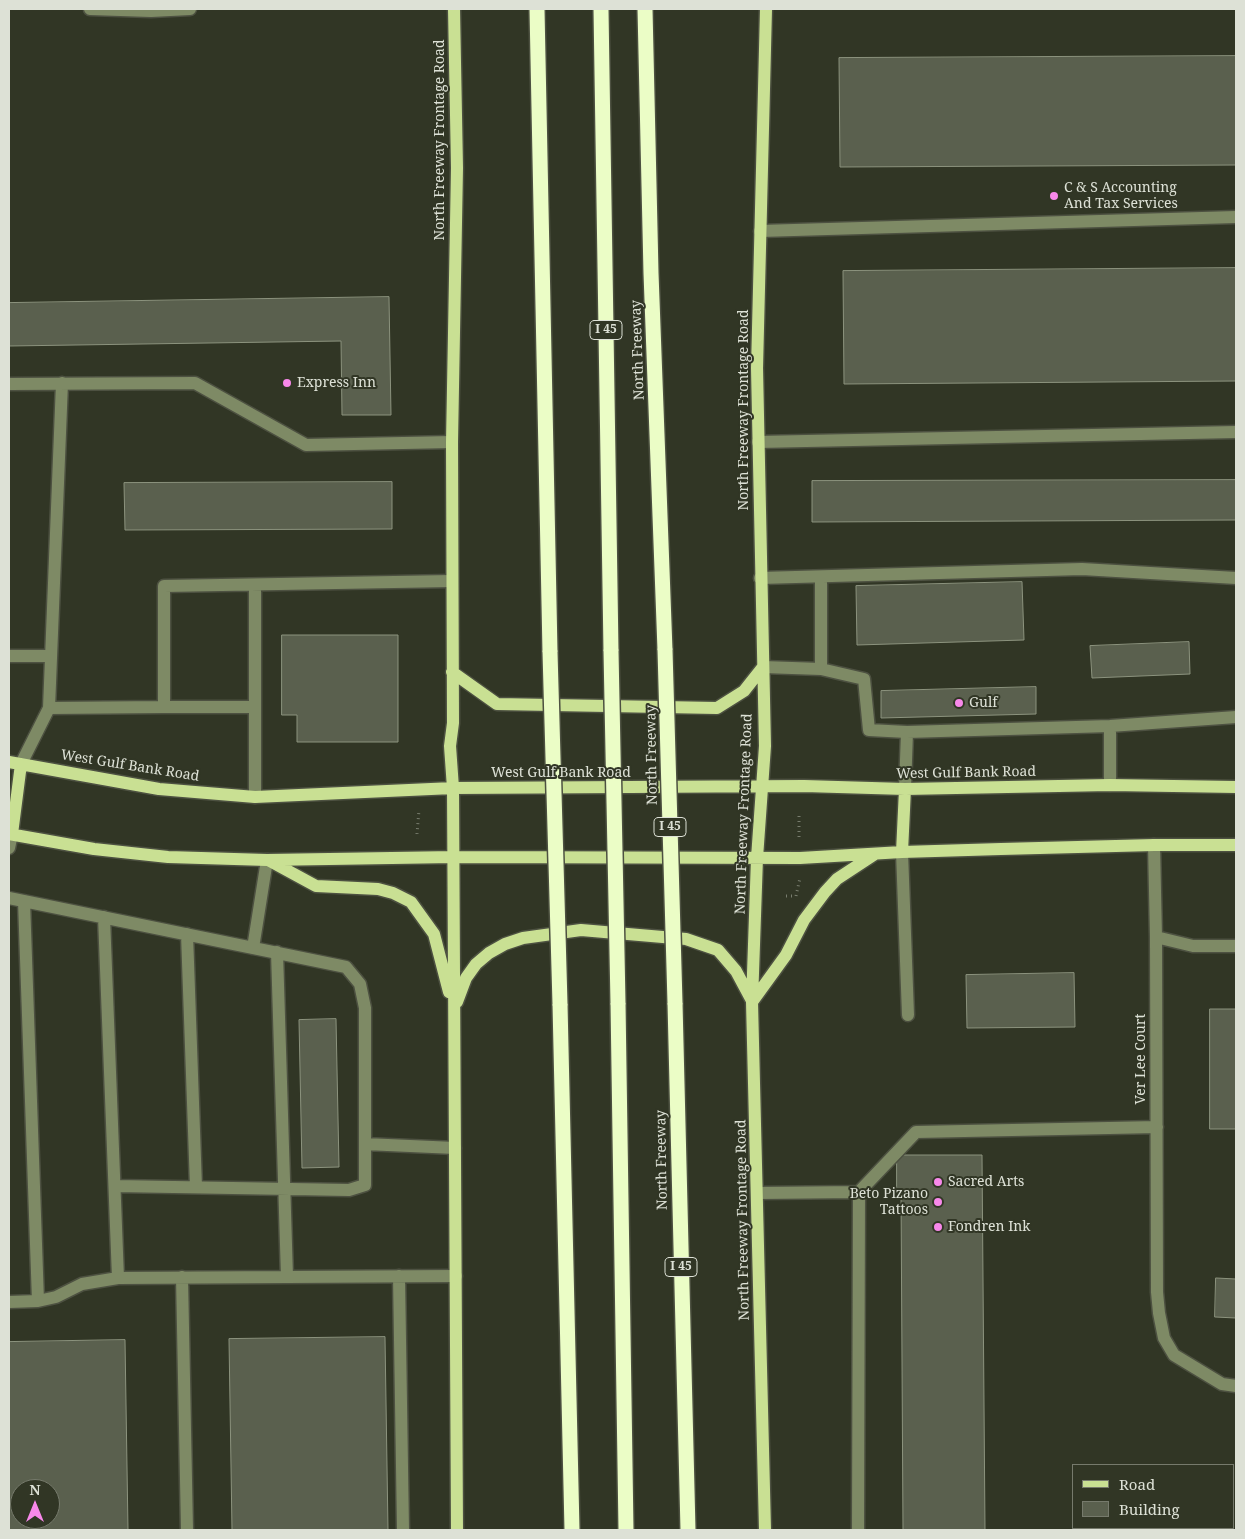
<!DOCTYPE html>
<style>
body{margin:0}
#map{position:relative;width:1245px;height:1539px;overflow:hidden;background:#313625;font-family:"Noto Serif",serif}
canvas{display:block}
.frame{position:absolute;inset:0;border:10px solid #dde1d6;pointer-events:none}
.legend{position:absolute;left:1072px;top:1464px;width:162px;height:65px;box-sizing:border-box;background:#313625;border:1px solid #767a6c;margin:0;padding:6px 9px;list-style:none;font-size:15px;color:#dde1d6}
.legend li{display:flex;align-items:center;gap:10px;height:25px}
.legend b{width:25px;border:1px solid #767a6c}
.north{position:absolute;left:10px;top:1479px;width:50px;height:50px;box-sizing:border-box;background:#313625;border:1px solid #767a6c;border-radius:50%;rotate:0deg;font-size:14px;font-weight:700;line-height:20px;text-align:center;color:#dde1d6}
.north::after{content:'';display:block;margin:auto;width:18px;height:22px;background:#f888ea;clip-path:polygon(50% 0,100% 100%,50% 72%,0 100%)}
</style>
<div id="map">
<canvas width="1245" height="1539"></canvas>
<div class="frame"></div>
<ul class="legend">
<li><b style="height:6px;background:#c9e093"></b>Road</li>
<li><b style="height:14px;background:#5a604e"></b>Building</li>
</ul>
<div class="north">N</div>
</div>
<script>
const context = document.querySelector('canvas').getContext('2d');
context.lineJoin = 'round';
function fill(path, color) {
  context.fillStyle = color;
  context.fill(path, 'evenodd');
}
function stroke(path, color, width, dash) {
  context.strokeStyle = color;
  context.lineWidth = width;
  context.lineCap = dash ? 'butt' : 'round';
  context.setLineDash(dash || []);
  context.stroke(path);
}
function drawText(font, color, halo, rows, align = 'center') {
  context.font = font + ' "Noto Serif",serif';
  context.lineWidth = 4;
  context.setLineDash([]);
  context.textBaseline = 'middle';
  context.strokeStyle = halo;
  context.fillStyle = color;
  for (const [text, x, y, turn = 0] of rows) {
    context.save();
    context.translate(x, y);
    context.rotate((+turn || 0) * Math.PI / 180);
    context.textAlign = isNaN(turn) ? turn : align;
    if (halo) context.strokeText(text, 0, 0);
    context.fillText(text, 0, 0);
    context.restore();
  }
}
const building = new Path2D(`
 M1236,56V165L840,167L839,58Z
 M1236,268V381L844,384L843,271Z
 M389,297L391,415H342L341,341L9,346V303Z
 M1236,480V520L812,522V481Z
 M392,482V529L125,530L124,483Z
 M1022,582L1024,640L857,645L856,586Z
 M282,635H398V742H297V715H282Z
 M1189,642L1190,674L1092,678L1090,646Z
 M1036,687V714L881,718V691Z
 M1074,973L1075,1027L967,1028L966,975Z
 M1210,1009H1236V1129H1210Z
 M336,1019L339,1167L302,1168L299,1020Z
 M897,1155H982L985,1530H903L901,1193H897Z
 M1216,1278L1236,1279V1318L1215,1317Z
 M385,1337L388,1530H232L229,1339Z
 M125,1340L128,1530H9V1342ZM20,1489H50V1519H20Z
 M1118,1528H1208V1530H1118Z`);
fill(building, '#5a604e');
stroke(building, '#8c937e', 1);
const minor = new Path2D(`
 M90,9L151,11L190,9
 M760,231L1236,217
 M9,384L195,383L306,445L452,442
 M758,442L1236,432
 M821,577V669L864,679L869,730L907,732L1110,726L1236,717
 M760,578L1082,569L1236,578
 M255,585V797
 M9,656H51
 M763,667L821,669
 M255,707H164V586L452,581
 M49,708L164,707
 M21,764L49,708L62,383
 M1110,785V726
 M905,789L907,732
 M1154,845L1156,937L1157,1292L1159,1313L1164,1338L1174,1355L1222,1384L1236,1386
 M9,848L12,834
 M902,852L908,1015
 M9,898L346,967L360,984L365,1008V1185L349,1190L115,1186
 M24,901L38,1301
 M104,917L118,1278
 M187,934L196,1187
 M1156,937L1193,946H1236
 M253,948L267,860
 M277,952L287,1277
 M365,1144L455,1148
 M757,1193L859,1192L916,1132L1157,1127
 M399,1276L403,1530
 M182,1277L187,1530
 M9,1302L38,1301L56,1297L82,1284L118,1278L456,1276
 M858,1530L859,1192`);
const major = new Path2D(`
 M454,9L457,168L452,442L453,723L450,746L453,788L457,1530
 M452,672L497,704L717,708L744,691L763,667
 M9,762L159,789L255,797L453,788L804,786L905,789L1110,785L1236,787
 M9,834L94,849L168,857L267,860L454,857L800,858L902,852L1001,849L1154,845H1236
 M12,834L21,764
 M902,852L905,789
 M270,861L316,886L378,889L393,893L411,902L434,934L449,992
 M457,1002L466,978L476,964L489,953L505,944L523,938L581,930L686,939L718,950L736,971L751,999
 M752,1002L786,955L804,920L825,892L837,879L875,854
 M765,1530L752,1002L757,858L765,746L757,368L766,9`);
const highway = new Path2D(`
 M537,9L550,652
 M601,9L611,651
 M645,9L651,273L665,650
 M618,1003L626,1530
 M675,1003L688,1530
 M560,1004L572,1530`);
stroke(minor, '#4d5141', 15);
stroke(major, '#4d5141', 15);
stroke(highway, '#4d5141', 18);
stroke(new Path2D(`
 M799,816V838
 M417,834L419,810
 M786,896H796L800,878`), '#787d6e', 3, [1, 4]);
stroke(minor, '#7e8a65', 12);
stroke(major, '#c9e093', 12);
stroke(highway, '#ebfdc6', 15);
const highwayBridge = new Path2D(`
 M665,650L675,1003
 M611,651L618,1003
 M550,652L560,1004`);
stroke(highwayBridge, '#4d5141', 18, []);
stroke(highwayBridge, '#ebfdc6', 15);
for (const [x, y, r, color] of [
 [1054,196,5,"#f888ea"],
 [287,383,5,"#f888ea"],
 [959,703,5,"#f888ea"],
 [938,1182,5,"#f888ea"],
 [938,1202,5,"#f888ea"],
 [938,1227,5,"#f888ea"]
]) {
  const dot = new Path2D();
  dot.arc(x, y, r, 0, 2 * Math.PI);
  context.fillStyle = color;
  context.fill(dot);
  stroke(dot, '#313625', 2);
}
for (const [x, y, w] of [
 [606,330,32],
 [670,827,32],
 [681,1267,32]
]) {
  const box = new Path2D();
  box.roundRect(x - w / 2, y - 9.5, w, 19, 4);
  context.fillStyle = '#313625';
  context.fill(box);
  stroke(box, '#dde1d6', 1);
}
drawText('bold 12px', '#dde1d6', null, [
 ["I 45",606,330],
 ["I 45",670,827],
 ["I 45",681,1267]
]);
drawText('14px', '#dde1d6', '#313625', [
 ["North Freeway Frontage Road",440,140,-90],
 ["North Freeway",638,350,-92],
 ["North Freeway Frontage Road",744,410,-90],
 ["North Freeway",652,755,-91],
 ["West Gulf Bank Road",130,766,9],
 ["West Gulf Bank Road",561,773],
 ["West Gulf Bank Road",966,773,-1],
 ["North Freeway Frontage Road",744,814,-88],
 ["Ver Lee Court",1141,1059,-90],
 ["North Freeway",662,1160,-91],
 ["North Freeway Frontage Road",743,1220,-91]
]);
drawText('14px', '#dde1d6', '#313625', [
 ["C & S Accounting",1064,188],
 ["And Tax Services",1064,204],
 ["Express Inn",297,383],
 ["Gulf",969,703],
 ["Sacred Arts",948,1182],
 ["Beto Pizano",928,1194,"right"],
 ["Tattoos",928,1210,"right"],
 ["Fondren Ink",948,1227]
], 'left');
</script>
